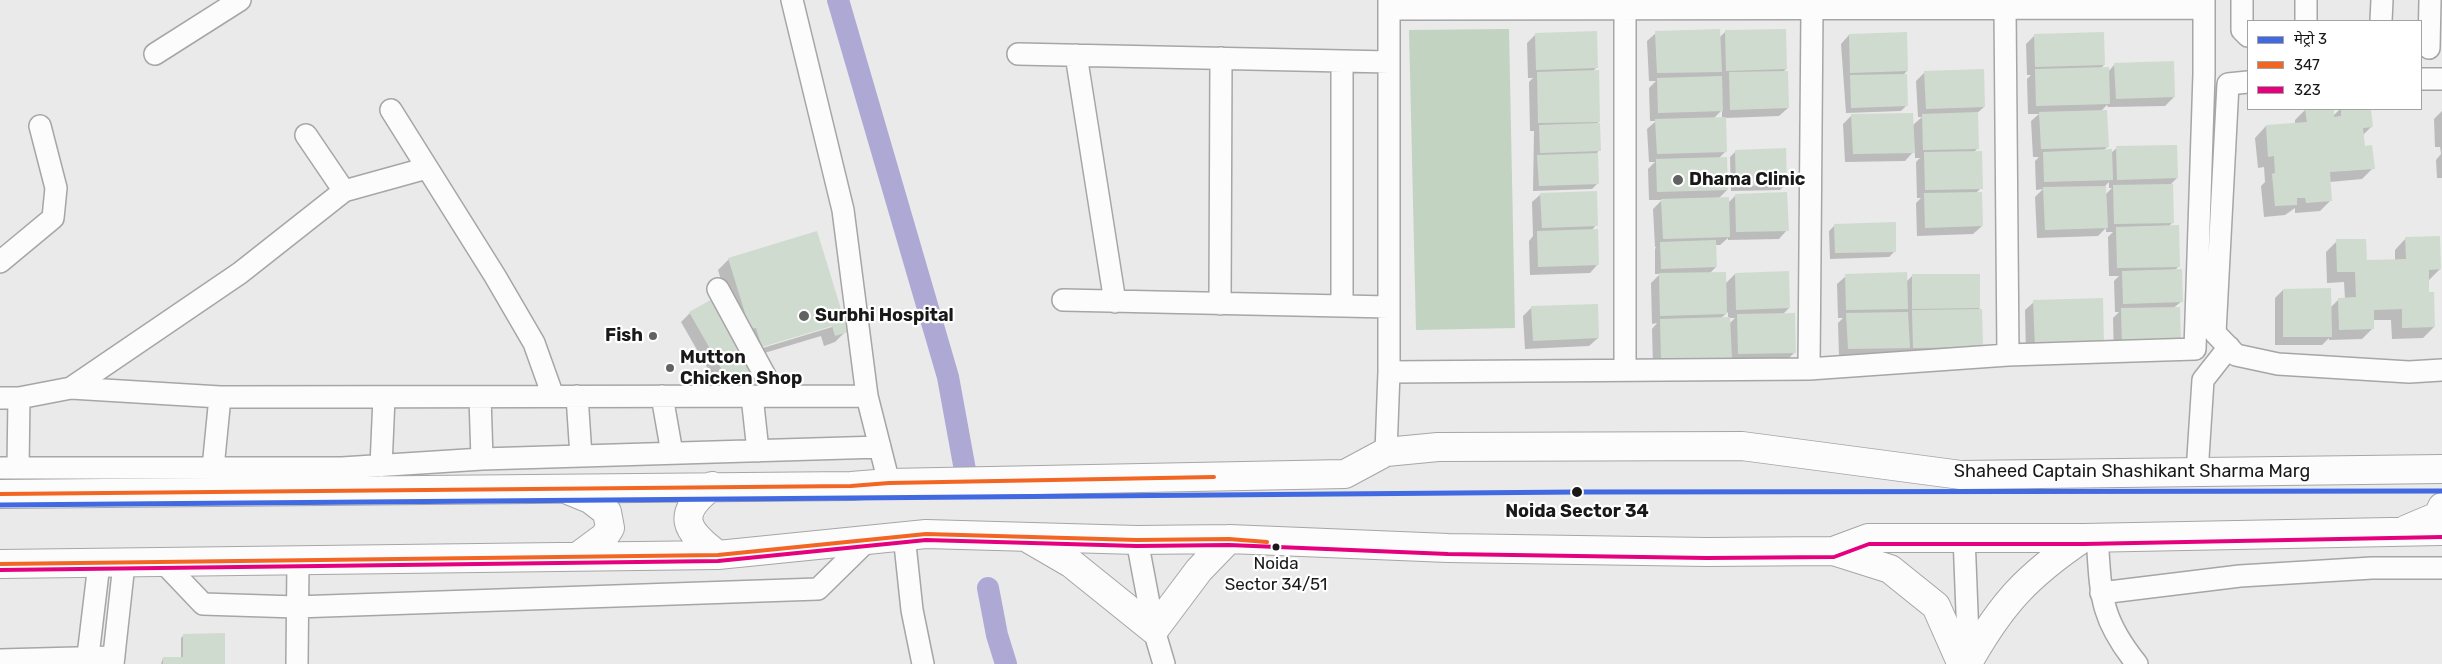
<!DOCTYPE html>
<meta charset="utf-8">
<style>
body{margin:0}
#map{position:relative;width:2442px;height:664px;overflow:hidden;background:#e9eae9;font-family:Rubik,"Noto Sans Devanagari",sans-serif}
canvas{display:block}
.legend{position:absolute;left:2247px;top:20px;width:175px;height:90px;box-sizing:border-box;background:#fff;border:1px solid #a3a3a3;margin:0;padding:6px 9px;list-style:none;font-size:15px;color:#181918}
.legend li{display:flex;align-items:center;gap:10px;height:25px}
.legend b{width:25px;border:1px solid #a3a3a3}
</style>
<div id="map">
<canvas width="2442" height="664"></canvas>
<ul class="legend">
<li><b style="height:6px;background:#4169e1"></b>मेट्रो 3</li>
<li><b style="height:6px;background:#f26522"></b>347</li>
<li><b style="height:6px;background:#e5007d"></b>323</li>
</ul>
</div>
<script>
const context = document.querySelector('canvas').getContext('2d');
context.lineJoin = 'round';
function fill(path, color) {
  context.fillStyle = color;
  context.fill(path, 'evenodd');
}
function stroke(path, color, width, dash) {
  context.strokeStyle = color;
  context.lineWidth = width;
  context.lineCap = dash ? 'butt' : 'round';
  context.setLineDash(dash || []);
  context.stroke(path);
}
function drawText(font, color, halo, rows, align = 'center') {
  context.font = font + ' Rubik,sans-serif';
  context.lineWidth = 4.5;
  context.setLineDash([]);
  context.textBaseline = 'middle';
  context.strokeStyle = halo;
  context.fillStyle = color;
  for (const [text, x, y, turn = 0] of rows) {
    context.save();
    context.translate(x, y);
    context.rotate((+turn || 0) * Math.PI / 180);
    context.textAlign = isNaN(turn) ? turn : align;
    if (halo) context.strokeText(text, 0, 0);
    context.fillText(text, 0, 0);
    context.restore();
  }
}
fill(new Path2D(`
 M1509,29L1515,328L1416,330L1409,30Z`), '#c2d3c1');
fill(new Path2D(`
 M1725,32L1786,69L1783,72L1788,108L1779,116L1725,118L1726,151L1719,158L1727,190L1718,199L1728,203L1736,195L1787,230L1779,239L1728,240V238L1720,245H1715L1716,267L1710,273L1725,284L1735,274L1789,308L1783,314L1795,352L1786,361L1730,362V359L1722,366L1653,368L1652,329L1657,323L1652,324L1651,283L1660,274H1655V249L1656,247H1655L1653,209L1662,200H1649L1648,169L1655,162H1649L1647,129L1656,121H1650L1649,88L1656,81H1649L1647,41L1656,33L1719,38ZM1722,110V118H1714ZM1728,312V318L1720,319ZM1729,318H1735L1729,324Z
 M1536,34L1597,67L1593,71L1599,121L1596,125L1599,150L1597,153L1598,183L1592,189L1533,191L1534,131H1530L1529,82L1533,78H1528L1527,43Z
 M1849,35L1907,71L1903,75L1907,105L1901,111L1846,113L1841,44Z
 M2034,36L2104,65L2100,69L2108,72L2115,64L2174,97L2165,106L2108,107L2107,105L2101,111L2107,147L2103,151L2111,153L2117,148L2177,178L2170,185L2173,222L2168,227L2179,266L2174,271L2182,301L2114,356L2113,318L2119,312H2115L2114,281L2119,276H2109L2108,237L2113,232H2106V228L2098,236L2037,238L2035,197L2043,189L2036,190L2035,161L2039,157H2033L2031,121L2039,114H2028L2027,79L2031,75H2027L2026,44ZM2109,182V188H2112L2106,194L2105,186Z
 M1925,72L1984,107L1976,114L1978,148L1974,152L1981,188L1976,193L1982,226L1973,234L1917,236L1916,203L1921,198H1917L1916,162L1920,158H1915V150L1905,161L1845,162L1843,124L1852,115L1912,126L1922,117H1918L1916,81Z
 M2306,109H2332L2333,116L2340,109H2370L2371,127L2362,136L2364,147L2373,168L2362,179L2330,182L2331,200L2320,211L2295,213V208L2285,215L2264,217L2261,186L2265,182L2264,167L2258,168L2255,138L2266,126L2295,124V120Z
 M2442,111V178H2437L2436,160L2441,154L2440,147H2435L2434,119Z
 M1736,151L1786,184L1780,190L1731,191L1730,157Z
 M1541,194L1596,225L1591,231L1598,264L1590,273L1530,275L1529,241L1533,236L1532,202Z
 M1835,225L1895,251L1889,257L1830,259L1829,231Z
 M2406,238L2440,269L2429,280L2428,293L2434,327L2423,338L2392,339L2391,320H2373V328L2362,339L2329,340V338L2322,345H2275V298L2283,290L2330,308L2339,299H2345L2344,282L2327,283L2326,252L2337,241L2366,262L2395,261V250Z
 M729,259L846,331L835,342L824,346L821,336L751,357L759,374L750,383L724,397L681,322L690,313L738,336L718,270ZM832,325V327L756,350V348Z
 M1978,275L1981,347L1905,356V351L1900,356L1839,357L1838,323L1843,318H1838L1837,284L1846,276L1906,282L1912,276Z
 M2101,300L2026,356L2025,310L2034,302Z
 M1532,307L1598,338L1589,346L1525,349L1523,316Z
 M184,635L224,664H161L163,658H181V638Z`), '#0003');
stroke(new Path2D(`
 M838,0L948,377L967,481
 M988,588L997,635L1006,664`), '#aea8d4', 22);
fill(new Path2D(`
 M1720,29L1722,72L1657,73L1655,31Z
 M1786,29L1787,69L1726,71L1725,30Z
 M1597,31L1598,68L1536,70L1535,33Z
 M1907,32L1908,71L1850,73L1849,34Z
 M2104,32L2105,65L2035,67L2034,34Z
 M2174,61L2175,97L2116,99L2114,63Z
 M2109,67L2110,104L2036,106L2035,69Z
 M1984,69L1985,107L1926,109L1924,71Z
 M1599,70L1600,122L1538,123L1537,72Z
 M1788,71L1789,108L1730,110L1729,72Z
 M1907,74L1908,106L1851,108L1850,75Z
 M1722,76L1723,111L1658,113L1657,78Z
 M2305,109H2334V117L2341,116V109H2371L2373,127L2363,128L2365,146L2372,145L2375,169L2330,172L2332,201L2306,203L2305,198H2297V205L2275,206L2272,174L2275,173L2274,156L2268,157L2266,125L2307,122Z
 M2107,110L2109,147L2041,149L2039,112Z
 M1978,112L1979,149L1923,150L1922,114Z
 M1913,113L1915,153L1853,154L1851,114Z
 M1726,117L1727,152L1657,154L1655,119Z
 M1600,123L1601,151L1540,153L1539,125Z
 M2177,145L2178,178L2117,180L2116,146Z
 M1786,148L1787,185L1736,186L1735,150Z
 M2112,149L2113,180L2044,182L2043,152Z
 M1982,151L1983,189L1925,190L1924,152Z
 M1598,153L1599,184L1539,186L1537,155Z
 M1727,157L1728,190L1657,192L1656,159Z
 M2173,184L2174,223L2114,224L2113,185Z
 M2106,186L2108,228L2045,230L2043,187Z
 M1597,191L1598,226L1542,228L1540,193Z
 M1787,192L1789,231L1736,232L1735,194Z
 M1982,192L1983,226L1925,228L1924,193Z
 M1729,197L1730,237L1663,239L1661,199Z
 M1896,222V252L1835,253L1834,224Z
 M2179,225L2180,267L2117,268L2116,227Z
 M1598,229L1599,265L1538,267L1537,231Z
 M817,231L848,332L835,336L832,326L762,347L756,328L750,329L728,258Z
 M2440,236L2441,269L2429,270V292H2434L2435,327L2402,328V309L2374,310V329L2339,330L2338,298L2356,297L2355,272H2337L2336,239H2366L2367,260L2406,259L2405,237Z
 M1716,240L1717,267L1661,269L1660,242Z
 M2182,269L2183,302L2123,304L2122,271Z
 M1789,271L1790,308L1736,310L1735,273Z
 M1726,272L1727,314L1660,316L1659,273Z
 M1907,272L1908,309L1846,310L1845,274Z
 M1912,274H1980V308L1912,309Z
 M2331,288L2332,337H2283V289Z
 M716,297L760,374L733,389L689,312Z
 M2103,298L2104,346L2035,348L2033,300Z
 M1598,304L1599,338L1533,341L1531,306Z
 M2180,307L2181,346L2122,348L2121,308Z
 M1982,309L1983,347L1913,348L1912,310Z
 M1908,312L1910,348L1848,349L1846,313Z
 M1795,313L1796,353L1738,354L1737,314Z
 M1730,317L1732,358L1661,360L1660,319Z
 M225,633V664H163V657H183V634Z`), '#d0dbd0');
const minor = new Path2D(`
 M792,0L843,210L867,396L889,483
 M2242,0V30L2248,36
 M2005,8L2008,355
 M1389,9L2204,8
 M2306,21V0
 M2381,21L2382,0
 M2429,48L2430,0
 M155,54L240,0
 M1018,54L1389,62
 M1076,55L1115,302
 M1342,61V306
 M2421,79H2442
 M2248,82L2228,84L2215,333L2236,355L2278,364L2409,372L2442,370
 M391,110L495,276L534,343L553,396
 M306,135L344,191
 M0,262L53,218L56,188L40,126
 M718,289L776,396
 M1063,300L1389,307
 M1220,304L1221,58
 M1809,369L1812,9
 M1625,370V9
 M1389,372L1809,369L2008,355L2195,349L2204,74V0
 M71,388L240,273L344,191L427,168
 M577,396L581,456
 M662,396L672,453
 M752,396L758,451
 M480,397L482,459
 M0,398H19L71,388L220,397L867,396
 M1386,452L1389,372V0
 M381,466L384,398
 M0,468H342L482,459L880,447
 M18,468L19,398
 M213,468L220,397
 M2197,473L2203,380L2229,347
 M904,535L912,610L923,664
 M1964,536L1969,663
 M2097,536C2101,594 2099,617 2137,664
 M1137,540L1154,630L1164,664
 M164,563L203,604L296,607L818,589L870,538
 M2101,593L2240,576L2372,568H2442
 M0,660L114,657
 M87,664L99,564
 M113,664L124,564
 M297,664L298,561`);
const major = new Path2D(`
 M712,486C675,515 685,530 718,555
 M568,490L590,499L607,512L610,528L604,537L577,557
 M0,494L851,486L889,483L1345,474L1386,452L1438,447L1742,446L1961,475L2442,469
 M2407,529L2438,516L2442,507
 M1029,539L1072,564L1154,630L1199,570L1229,539
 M1833,551L1890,569L1936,606L1959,658L1969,661C2002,603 2027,576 2083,538
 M0,564L718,555L926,534L1137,540L1229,539L1448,548L1707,552L1833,551L1868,538H2083L2442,531`);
stroke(minor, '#a5a6a5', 24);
stroke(major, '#a5a6a5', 30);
stroke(minor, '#fcfcfc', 21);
stroke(major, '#fcfcfc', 28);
stroke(new Path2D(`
 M0,494L851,486L889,483L1214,477
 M0,564L718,555L926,534L1137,540L1229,539L1267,542`), '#f26522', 4);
stroke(new Path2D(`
 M0,570L718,561L926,540L1137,546L1229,545L1448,554L1707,558L1834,557L1869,544H2083L2442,537`), '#e5007d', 4);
stroke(new Path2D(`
 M0,505L1579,492L2442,491`), '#4169e1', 5);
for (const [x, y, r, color] of [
 [1678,180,6,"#616261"],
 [804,316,6,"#616261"],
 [653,336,5,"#616261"],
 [670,368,5,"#616261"],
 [1577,492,6,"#181918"],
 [1276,547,4.5,"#181918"]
]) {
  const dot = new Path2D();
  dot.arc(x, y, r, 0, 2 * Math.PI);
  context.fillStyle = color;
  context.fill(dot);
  stroke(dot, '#fff', 2);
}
drawText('17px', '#181918', '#fff', [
 ["Noida",1276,564],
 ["Sector 34/51",1276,585]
]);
drawText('bold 18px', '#181918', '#fff', [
 ["Dhama Clinic",1689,180],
 ["Surbhi Hospital",815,316],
 ["Fish",643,336,"right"],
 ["Mutton",680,358],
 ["Chicken Shop",680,379]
], 'left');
drawText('18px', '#181918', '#fff', [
 ["Shaheed Captain Shashikant Sharma Marg",2132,472]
]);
drawText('bold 18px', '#181918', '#fff', [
 ["Noida Sector 34",1577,512]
]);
</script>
